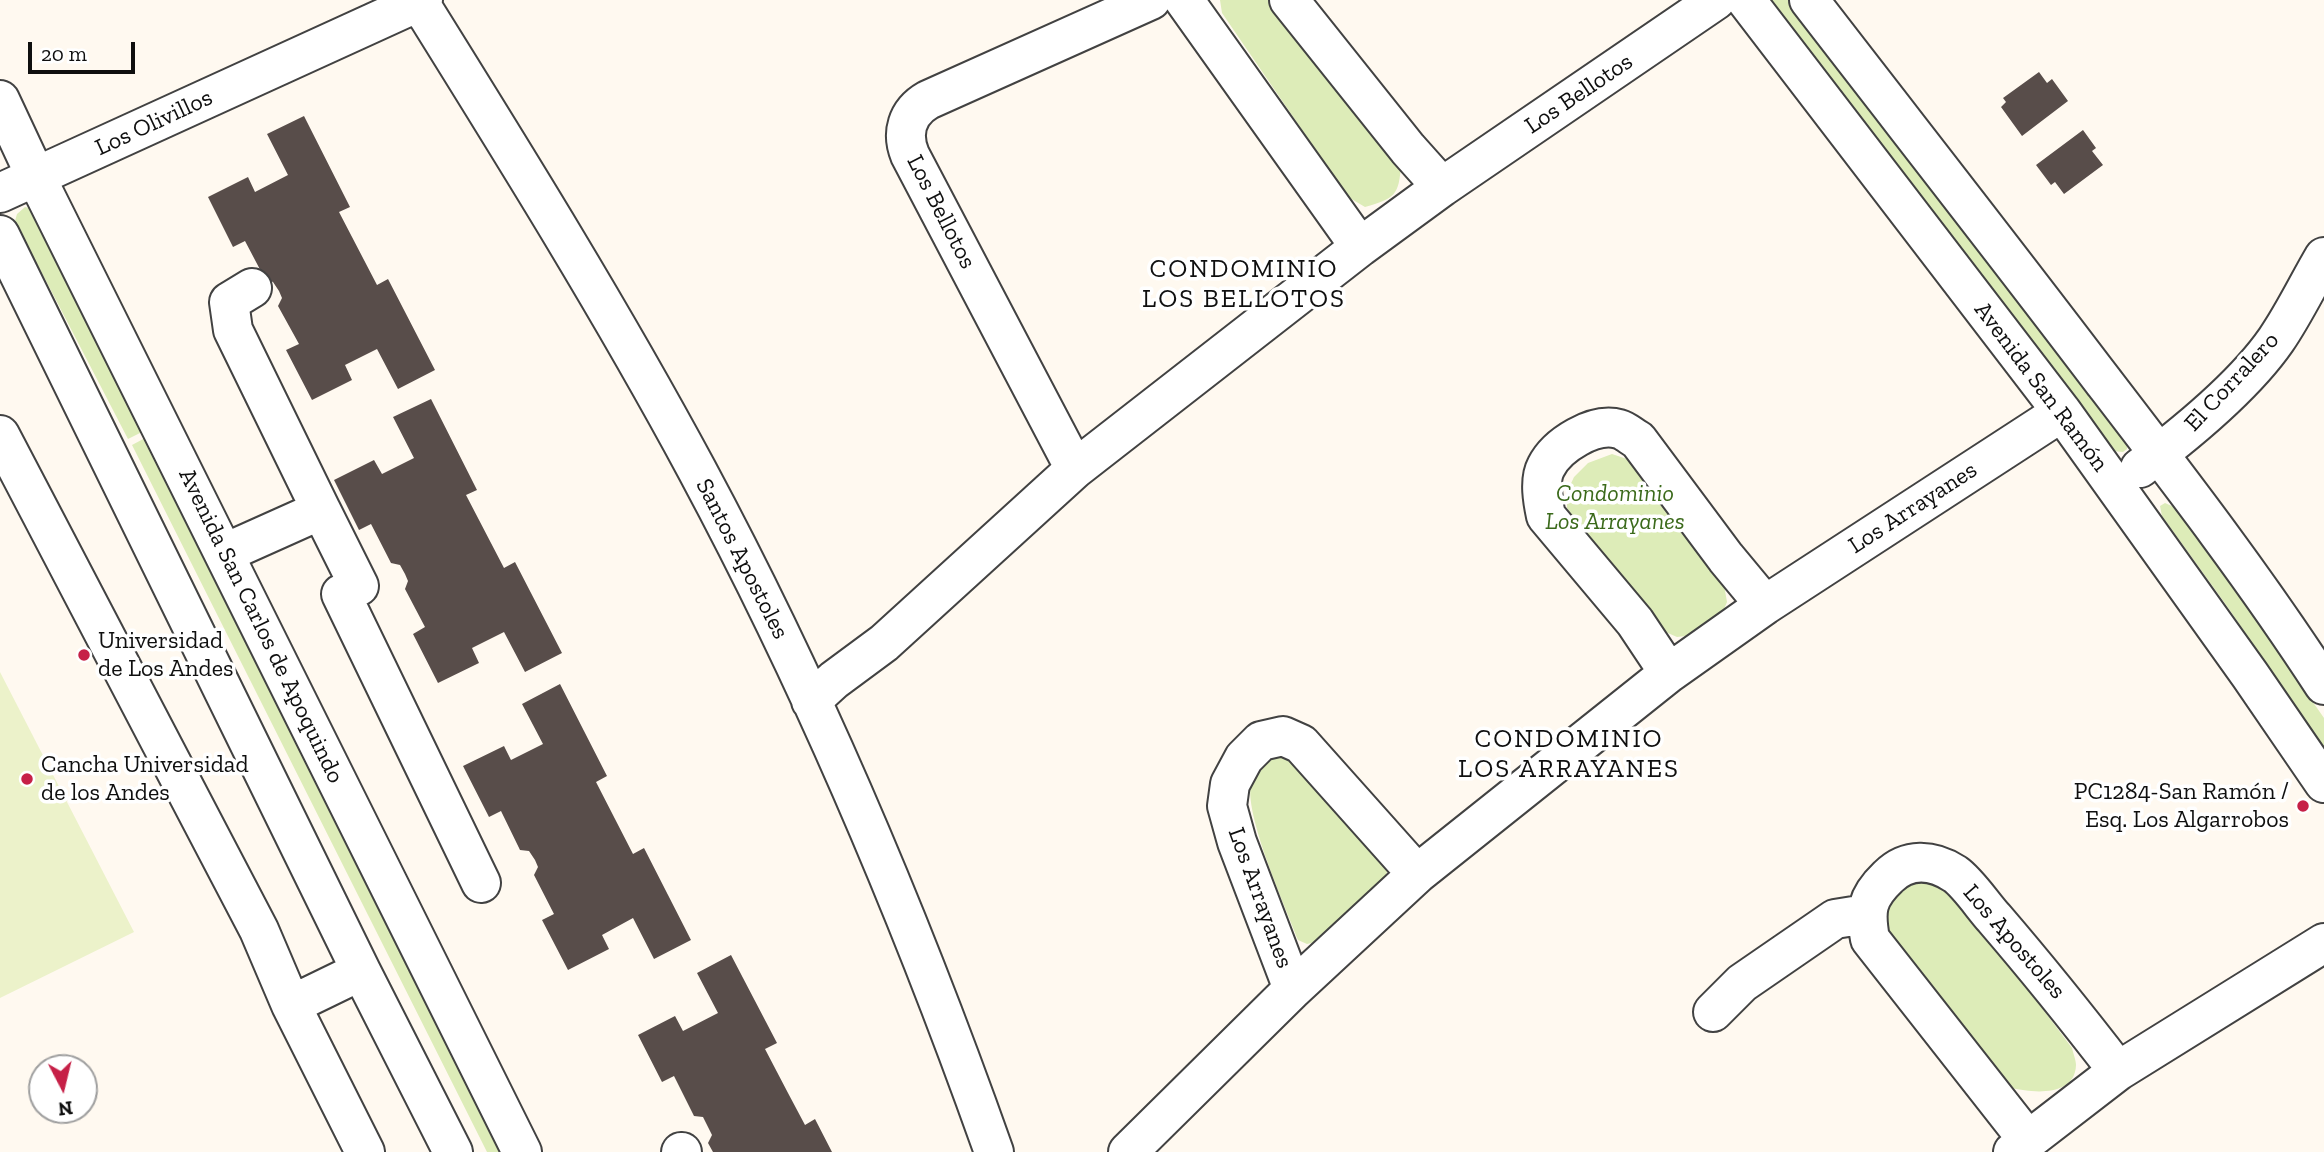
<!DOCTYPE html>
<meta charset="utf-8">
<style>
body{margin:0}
#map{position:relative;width:2324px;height:1152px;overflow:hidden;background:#fff9f0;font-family:"Zilla Slab",serif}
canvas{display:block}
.north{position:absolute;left:28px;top:1054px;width:70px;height:70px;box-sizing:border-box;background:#fff;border:2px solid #9f9f9f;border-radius:50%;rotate:173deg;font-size:19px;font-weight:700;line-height:28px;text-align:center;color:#0f0f0f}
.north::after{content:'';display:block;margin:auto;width:24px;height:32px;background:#c62047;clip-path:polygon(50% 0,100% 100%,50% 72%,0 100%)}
.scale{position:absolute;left:28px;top:42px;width:107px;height:32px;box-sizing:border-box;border:4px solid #0f0f0f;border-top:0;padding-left:9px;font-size:21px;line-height:24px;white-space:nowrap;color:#0f0f0f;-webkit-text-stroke:5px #fff;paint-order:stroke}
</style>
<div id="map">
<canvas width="2324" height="1152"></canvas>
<div class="north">N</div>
<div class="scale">20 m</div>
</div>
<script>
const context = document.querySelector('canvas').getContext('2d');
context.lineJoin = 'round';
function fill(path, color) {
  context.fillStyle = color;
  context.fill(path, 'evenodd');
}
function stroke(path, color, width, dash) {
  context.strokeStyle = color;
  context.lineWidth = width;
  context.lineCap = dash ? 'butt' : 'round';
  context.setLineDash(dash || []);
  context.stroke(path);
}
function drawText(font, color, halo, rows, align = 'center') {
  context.font = font + ' "Zilla Slab",serif';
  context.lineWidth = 7;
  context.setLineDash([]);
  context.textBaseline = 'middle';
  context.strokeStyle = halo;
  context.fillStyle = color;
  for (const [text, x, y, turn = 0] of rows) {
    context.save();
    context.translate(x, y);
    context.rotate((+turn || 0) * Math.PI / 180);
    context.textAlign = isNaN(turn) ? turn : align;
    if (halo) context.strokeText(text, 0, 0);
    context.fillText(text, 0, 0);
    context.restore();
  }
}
fill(new Path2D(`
 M1220,0H1270L1401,164C1399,196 1395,198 1365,207L1348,197L1222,13Z
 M1770,0H1793L2127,443V449L2123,452L2112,451L1892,157Z
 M25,207L33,209L144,431L128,439L15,221L17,214Z
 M147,437L509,1152H487L132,445Z
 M1612,454L1630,460L1724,585L1727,602L1722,614L1693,635L1677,637L1661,630L1581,532L1567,508V492L1574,477L1588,463Z
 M2165,503L2174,507L2183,516L2324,718V750L2229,609L2162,516L2160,506Z
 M1288,755L1388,866L1385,882L1320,941L1307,944L1298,940C1287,910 1238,803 1253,777C1262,761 1271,759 1288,755Z
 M1924,877L1945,879L2072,1048C2073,1053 2076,1060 2076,1065C2075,1097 2033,1093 2012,1088L1881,928C1886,891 1890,891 1924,877Z`), '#ddecb8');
fill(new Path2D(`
 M0,672L134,932L0,998Z`), '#ecf2ca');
fill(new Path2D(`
 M2039,72L2047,83L2052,79L2068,101L2022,136L2001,107L2006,102L2003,98Z
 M304,116L350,207L339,212L377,285L388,279L435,370L398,389L377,349L345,365L352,380L312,400L286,350L299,344L278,306L282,298L279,291L273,282L265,279L245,241L233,247L208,197L248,177L255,192L288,175L267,134Z
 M2083,130L2096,148L2092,151L2103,165L2064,194L2055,182L2051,185L2036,165Z
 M431,399L477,490L466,495L504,568L515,562L562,653L525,672L504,632L472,648L479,663L438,683L413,634L425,627L405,589L408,581L405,574L400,565L391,563L371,524L359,530L334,480L374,460L382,474L414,458L393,417Z
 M560,684L607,776L596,782L633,854L644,848L691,940L654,959L633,918L602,935L609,949L568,970L542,920L554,914L534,875L538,867L535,860L529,851L520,850L501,811L489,817L463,766L504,746L511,760L543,744L522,704Z
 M731,955L777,1043L765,1049L788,1093L805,1125L815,1119L832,1152H713L708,1143L712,1135L703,1117L694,1116L674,1076L662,1082L638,1035L675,1016L683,1031L718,1013L697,973Z`), '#584d4a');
const minor = new Path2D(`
 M1184,0L1360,247
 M1289,0L1408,149L1442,187
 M1746,0L2062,412L2250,675L2324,783
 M1809,0C1907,127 2006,253 2103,381C2179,480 2256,580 2324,685
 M419,2C515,156 611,310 697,470C814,688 911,918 994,1152
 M0,100L36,177L522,1152
 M0,193L423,0
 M0,235L361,971L453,1152
 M252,288L229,302L233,330L321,510
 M0,435L259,930L291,1005
 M2140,468C2184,435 2244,386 2276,340C2294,314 2308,284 2324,257
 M1075,469L910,155C901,133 907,112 928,100L1151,0
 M225,553L321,510L359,586L341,594L481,883
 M1669,673L1635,622L1546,516C1543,502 1539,480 1546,467C1557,445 1594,422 1619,429C1626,431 1632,437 1638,440L1726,558L1765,605
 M811,701L834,680L884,643L1075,469L1360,247L1442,187L1716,0
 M361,971L291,1005L365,1152
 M1293,989L1237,842L1227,806L1230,784L1244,758L1261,741L1283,736L1301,744L1417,874
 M1713,1012L1742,983L1835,919L1866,914
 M2027,1139L1870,939C1865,911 1866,898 1888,877C1907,858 1932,859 1955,874C1968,883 1983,906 1994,918C2037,968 2078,1019 2118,1071
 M681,1152H682
 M1128,1152L1293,989L1417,874L1669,673L1765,605L2062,412
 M2013,1152L2118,1071L2324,943`);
stroke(minor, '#424242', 42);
stroke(minor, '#fff', 38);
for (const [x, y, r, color] of [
 [84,655,7,"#c62047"],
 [27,779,7,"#c62047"],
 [2303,806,7,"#c62047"]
]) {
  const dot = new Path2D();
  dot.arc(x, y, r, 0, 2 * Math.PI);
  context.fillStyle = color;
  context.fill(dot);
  stroke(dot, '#fff', 2.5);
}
drawText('24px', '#0f0f0f', '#fff', [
 ["Los Bellotos",1579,94,-34],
 ["Los Olivillos",154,123,-25],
 ["Los Bellotos",941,212,63],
 ["El Corralero",2232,382,-47],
 ["Avenida San Ramón",2041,387,53],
 ["Los Arrayanes",1913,508,-33],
 ["Santos Apostoles",742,559,63],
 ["Avenida San Carlos de Apoquindo",261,626,64],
 ["Los Arrayanes",1260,898,70],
 ["Los Apostoles",2014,942,49]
]);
drawText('italic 24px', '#3b6a1b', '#fff', [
 ["Condominio",1615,494],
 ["Los Arrayanes",1615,522]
]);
drawText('24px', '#0f0f0f', '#fff', [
 ["Universidad",98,641],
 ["de Los Andes",98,669],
 ["Cancha Universidad",41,765],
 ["de los Andes",41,793],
 ["PC1284-San Ramón /",2289,792,"right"],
 ["Esq. Los Algarrobos",2289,820,"right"]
], 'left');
context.letterSpacing = '2px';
drawText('26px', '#0f0f0f', '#fff', [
 ["CONDOMINIO",1244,270],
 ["LOS BELLOTOS",1244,300],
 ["CONDOMINIO",1569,740],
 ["LOS ARRAYANES",1569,770]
]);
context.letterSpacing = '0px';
</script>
